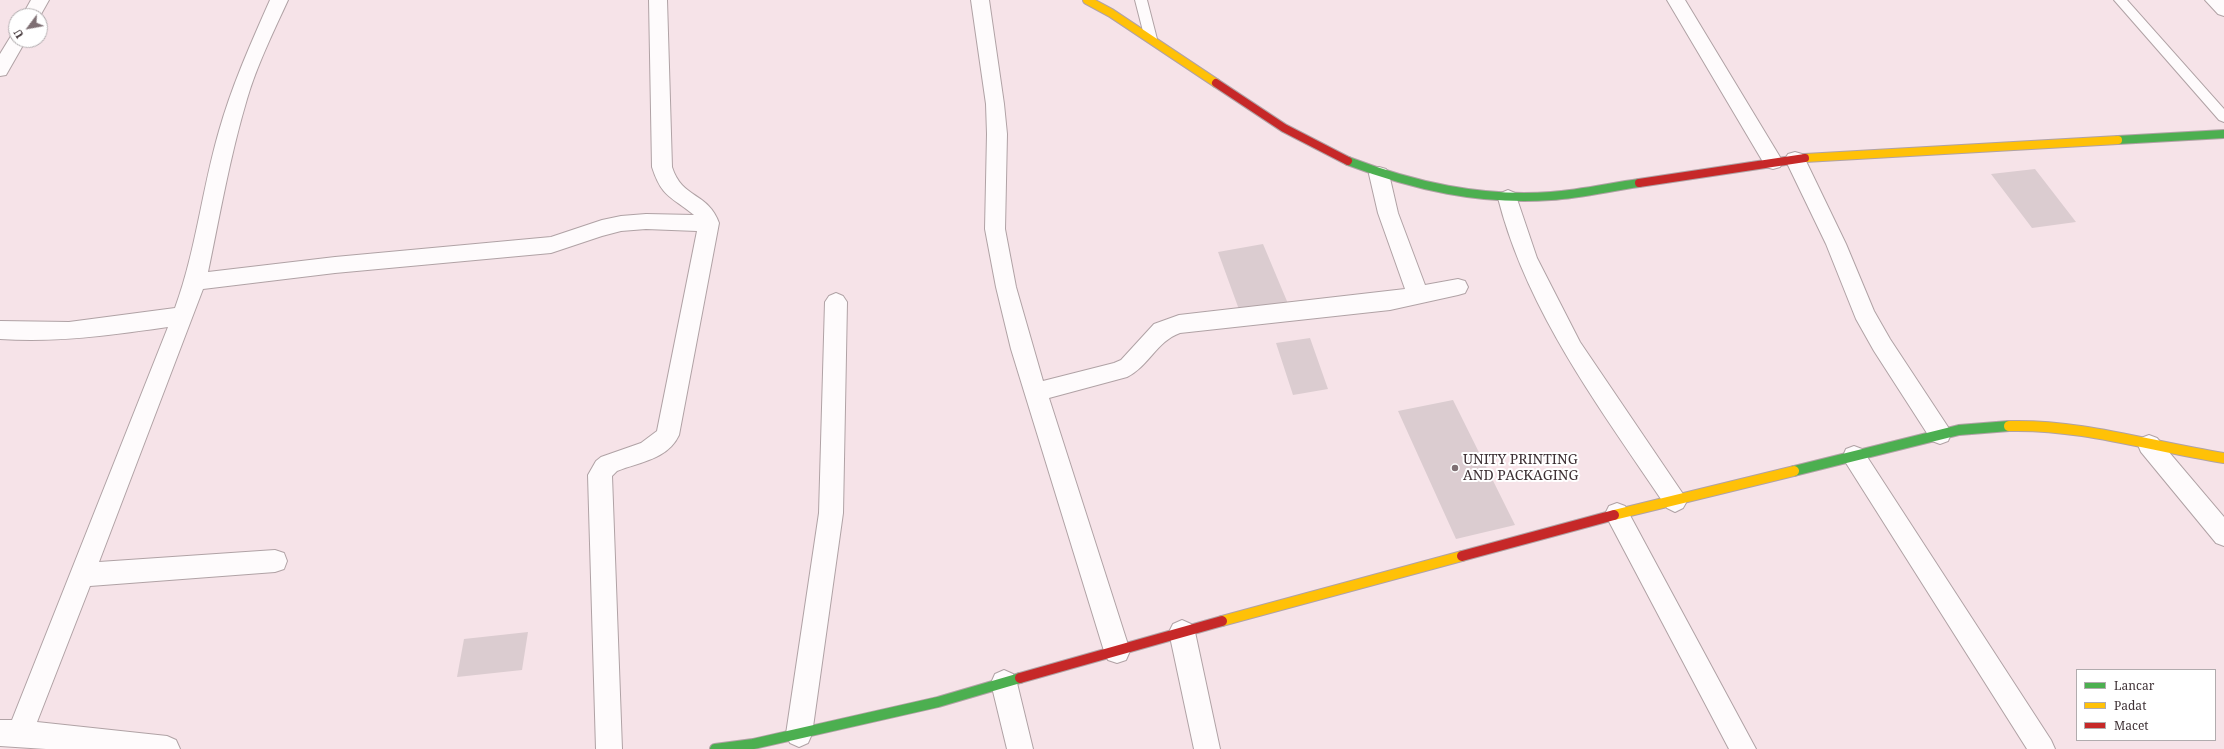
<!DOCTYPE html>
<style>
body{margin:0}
#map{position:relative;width:2224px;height:749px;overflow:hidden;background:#f6e3e8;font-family:"Noto Serif",serif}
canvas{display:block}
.legend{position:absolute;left:2076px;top:669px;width:140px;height:72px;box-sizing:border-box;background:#fff;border:1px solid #b1acae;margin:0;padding:5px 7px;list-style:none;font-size:12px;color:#3d3034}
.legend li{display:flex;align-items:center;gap:8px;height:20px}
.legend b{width:20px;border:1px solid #b1acae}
.north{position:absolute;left:8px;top:8px;width:40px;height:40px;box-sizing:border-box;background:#fff;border:1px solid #b1acae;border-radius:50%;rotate:238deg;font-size:11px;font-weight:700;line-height:16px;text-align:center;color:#3d3034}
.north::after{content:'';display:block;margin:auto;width:14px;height:18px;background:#7e6f73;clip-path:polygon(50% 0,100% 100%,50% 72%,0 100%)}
</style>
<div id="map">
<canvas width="2224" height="749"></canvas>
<ul class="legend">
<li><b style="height:5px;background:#4caf50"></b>Lancar</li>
<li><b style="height:5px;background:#ffc107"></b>Padat</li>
<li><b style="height:5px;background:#c62828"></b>Macet</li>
</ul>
<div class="north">U</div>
</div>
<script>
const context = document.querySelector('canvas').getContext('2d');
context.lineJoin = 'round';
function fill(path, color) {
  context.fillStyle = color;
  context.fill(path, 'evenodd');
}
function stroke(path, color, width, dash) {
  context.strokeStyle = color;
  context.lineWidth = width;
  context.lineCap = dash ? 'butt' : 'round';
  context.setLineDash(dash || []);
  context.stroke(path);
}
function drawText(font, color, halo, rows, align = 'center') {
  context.font = font + ' "Noto Serif",serif';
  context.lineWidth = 4;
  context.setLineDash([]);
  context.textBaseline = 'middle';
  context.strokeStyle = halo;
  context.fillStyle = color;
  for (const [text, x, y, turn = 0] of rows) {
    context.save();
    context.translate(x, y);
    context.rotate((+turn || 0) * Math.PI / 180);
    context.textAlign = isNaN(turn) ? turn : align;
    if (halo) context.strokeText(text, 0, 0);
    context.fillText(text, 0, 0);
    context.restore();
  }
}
fill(new Path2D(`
 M2035,169L2076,222L2032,228L1991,174Z
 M1263,244L1289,306L1241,315L1218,252Z
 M1310,338L1328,389L1293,395L1276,343Z
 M1453,400L1515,525L1456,539L1398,411Z
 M528,632L522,670L457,677L464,639Z`), '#dbccd0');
const lane = new Path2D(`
 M1135,0H1147L1157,39L1155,42L1151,43L1145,39Z
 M2114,0H2127L2224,109V122L2219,120Z`);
const street = new Path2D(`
 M31,0H49L40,16H22Z
 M270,0H288C273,33 257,65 247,99C230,156 220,214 208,272L335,257L551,237L602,220L621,216L646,214L694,215C671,196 662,198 652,167L649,0H667L672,167C682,199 708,192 719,223L679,435C668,459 640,462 617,471L612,476L622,749H596L588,475L596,461L601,457L641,443L657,431L697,231L646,229L621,231L602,236L551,253L335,273L203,289L99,562L275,550L284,553L287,561L284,569L275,572L90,586L37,722L167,736L176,740L180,749H46L0,746V720H12L168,327C112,335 57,343 0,339V321L69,322L175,308C196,251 202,189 219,131C232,85 251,43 270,0Z
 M971,0H989L1004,104L1007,134L1005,229L1016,287L1043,381L1114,363L1121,360L1154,324L1179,315L1405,289L1378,213L1369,174L1372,169L1379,167L1386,169L1389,174L1398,213L1425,285L1458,279L1465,281L1468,287L1465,293L1458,295L1390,310L1180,333C1157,341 1148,367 1127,377L1049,398L1130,651L1126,660L1117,663L1108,660L1104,651L1011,349L996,287L985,229L987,134L986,104Z
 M1667,0H1685L1780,157L1783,162L1780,167L1773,169L1766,167Z
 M2205,0H2224V16L2218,14Z
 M16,34V40H26L6,75L0,76V54L11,36Z
 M1795,152L1802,154L1805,159L1846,244L1874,311L1890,339L1948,427L1951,434L1948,441L1940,444L1932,441L1874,351L1856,319L1826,244L1785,159L1788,154Z
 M1508,190L1515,193L1537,258L1580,342L1683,494L1687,501L1683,508L1675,512L1667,508C1602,411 1527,313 1498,198L1501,193Z
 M836,293L843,296L847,302L843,513L812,734L808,743L799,747L790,743L786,734L819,513L825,302L829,296Z
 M2149,435L2157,438L2224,517V546L2216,543L2141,452L2138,445L2141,438Z
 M1854,446L1862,449L2051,740L2055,749H2027L1846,463L1843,456L1846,449Z
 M1617,503L1625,506L1756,749H1729L1605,514L1609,506Z
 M1182,620L1191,624L1195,632L1220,749H1194L1169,632L1173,624Z
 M1004,670L1013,674L1017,683L1033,749H1007L991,683L995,674Z`);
const fastFar1 = new Path2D(`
 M2118,140L2224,134
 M1348,161C1414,186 1480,201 1551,196C1581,194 1610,187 1639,183`);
const fast = new Path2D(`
 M1794,471L1959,430L2009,426
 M715,749L753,744L938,702L1020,678`);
const slowFar1 = new Path2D(`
 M1087,0L1111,13L1216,83
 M1805,158L2118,140`);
const slow = new Path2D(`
 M2009,426C2083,424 2152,447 2224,458
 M1614,515L1794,471
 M1222,621L1462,556`);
const jamFar1 = new Path2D(`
 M1216,83L1284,128L1348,161
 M1639,183L1805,158`);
const jam = new Path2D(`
 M1462,556L1614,515
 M1020,678L1222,621`);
stroke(lane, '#b0a2a5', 2);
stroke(street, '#b0a2a5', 2);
stroke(fastFar1, '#b0a2a5', 10);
stroke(fast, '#b0a2a5', 12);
stroke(slowFar1, '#b0a2a5', 10);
stroke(slow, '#b0a2a5', 12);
stroke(jamFar1, '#b0a2a5', 10);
stroke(jam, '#b0a2a5', 12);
fill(lane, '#fefbfc');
fill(street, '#fefbfc');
stroke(fastFar1, '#4caf50', 8);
stroke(fast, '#4caf50', 10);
stroke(slowFar1, '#ffc107', 8);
stroke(slow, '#ffc107', 10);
stroke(jamFar1, '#c62828', 8);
stroke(jam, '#c62828', 10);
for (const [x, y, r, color] of [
 [1455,468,4,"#7e6f73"]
]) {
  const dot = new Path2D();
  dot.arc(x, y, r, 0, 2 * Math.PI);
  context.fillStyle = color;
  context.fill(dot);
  stroke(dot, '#fff', 1.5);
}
drawText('14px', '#3d3034', '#fff', [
 ["UNITY PRINTING",1463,460],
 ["AND PACKAGING",1463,476]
], 'left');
</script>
